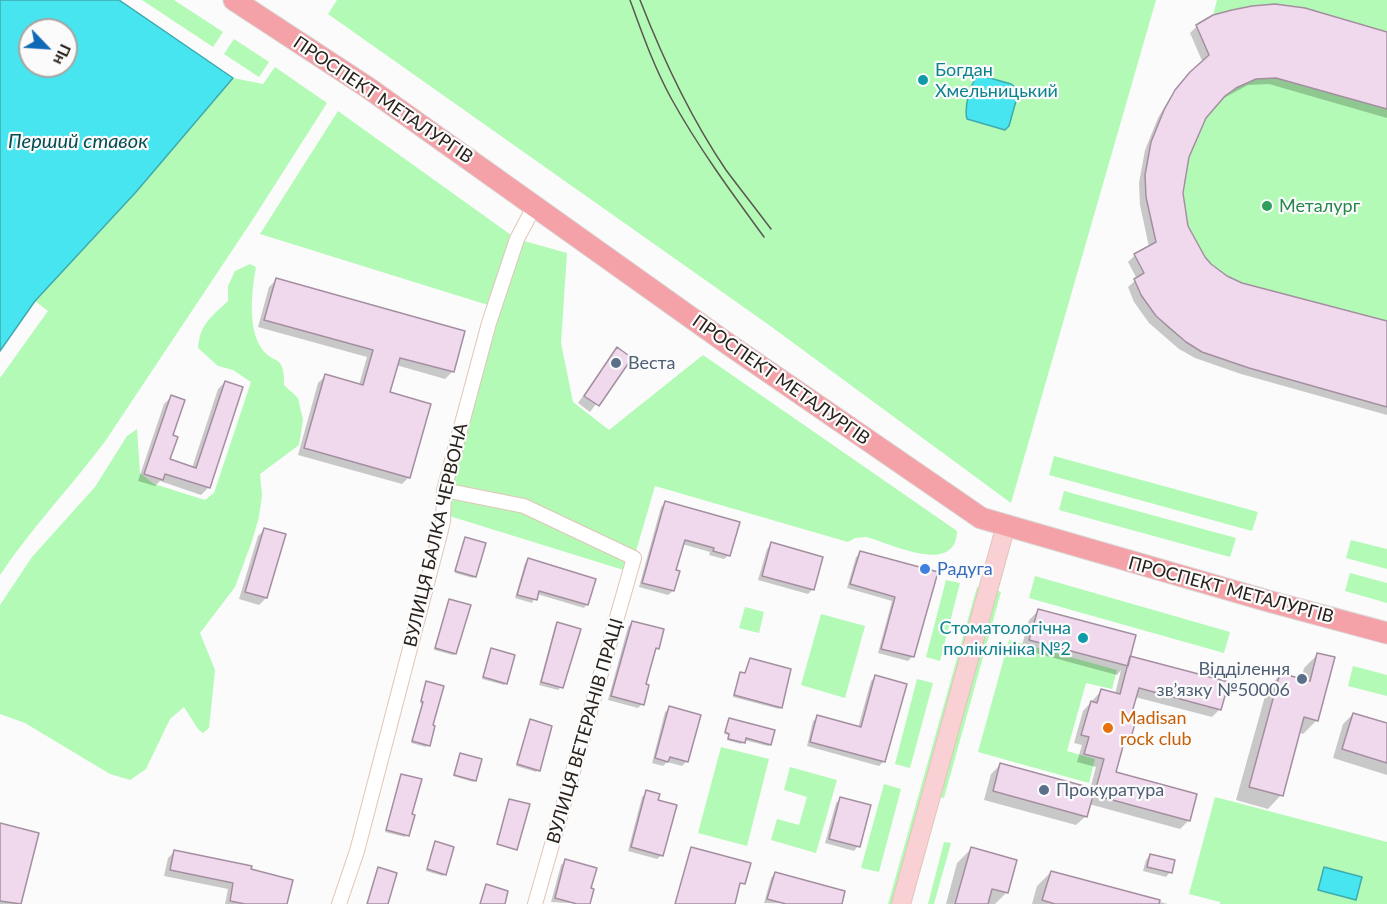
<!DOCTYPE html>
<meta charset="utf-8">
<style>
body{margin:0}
#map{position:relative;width:1387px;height:904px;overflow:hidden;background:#fbfbfb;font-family:Lato,sans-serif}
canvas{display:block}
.north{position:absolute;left:18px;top:18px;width:60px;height:60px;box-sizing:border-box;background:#fbfbfb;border:2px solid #a7a4a1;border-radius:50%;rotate:115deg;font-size:16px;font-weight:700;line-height:24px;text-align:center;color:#2a211b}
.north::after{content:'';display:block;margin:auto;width:21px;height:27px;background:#1069b6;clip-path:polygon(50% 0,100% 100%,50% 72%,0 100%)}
</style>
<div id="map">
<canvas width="1387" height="904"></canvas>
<div class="north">Пн</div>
</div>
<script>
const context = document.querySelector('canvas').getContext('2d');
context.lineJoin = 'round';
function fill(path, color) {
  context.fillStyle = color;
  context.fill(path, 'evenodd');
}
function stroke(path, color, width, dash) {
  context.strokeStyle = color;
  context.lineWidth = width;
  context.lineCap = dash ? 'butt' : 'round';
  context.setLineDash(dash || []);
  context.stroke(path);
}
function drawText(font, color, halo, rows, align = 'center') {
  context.font = font + ' Lato,sans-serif';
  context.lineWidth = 4.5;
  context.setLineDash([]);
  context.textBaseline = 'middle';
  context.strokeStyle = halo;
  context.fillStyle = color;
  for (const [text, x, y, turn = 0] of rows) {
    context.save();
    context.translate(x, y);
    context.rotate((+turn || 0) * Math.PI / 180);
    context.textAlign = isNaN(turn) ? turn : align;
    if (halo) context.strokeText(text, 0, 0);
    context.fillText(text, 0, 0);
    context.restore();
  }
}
fill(new Path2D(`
 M142,0H174L223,32L213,47Z
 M337,0H1156L1011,503L769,325L328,14Z
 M1217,0H1387V407C1353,397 1319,388 1285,378C1219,359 1164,348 1134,279L1144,273L1134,254L1156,242L1146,197L1156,147L1150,145L1164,110L1209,55L1196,25L1213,15Z
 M234,39L269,62L259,77L224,54Z
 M275,67L327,103L255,216L106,440C72,486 32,527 0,575V378L48,311L35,301L136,192L233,78L263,84Z
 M338,111L511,235L488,305L260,234Z
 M517,239L567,253L561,343L573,402L609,430L703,355L957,531C956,577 890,543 866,537L855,538L848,542L655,486L630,572L443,514Z
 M250,264L256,267C252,290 247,328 262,349C273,365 285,353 284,385L298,398L303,420L299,445L260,474L262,495L259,517L252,541L235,587L200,633L215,670L209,728L203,733L198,729L184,707L170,719L146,769L130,780L110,774L25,723L0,714V605L32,557L95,487L127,436L137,429L140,473L154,484L205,500L214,493L251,382L233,370L218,366L198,348C200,324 211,317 228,301V286L235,271Z
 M1054,456L1258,512L1252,531L1049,475Z
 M1064,491L1236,538L1230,557L1059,510Z
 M1351,540L1387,549V569L1346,558Z
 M1350,573L1387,583V603L1345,591Z
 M1035,576L1230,632L1224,653L1029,598Z
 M946,580L960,583L940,661L926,657Z
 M977,587L981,588L893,904H888Z
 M996,590L1001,592L944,798L939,797Z
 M745,607L764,612L759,633L739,628Z
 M821,614L865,626L845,698L801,685Z
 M1009,640L1117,670L1112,689L1086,683L1067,751L1095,759L1089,783L978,752Z
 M1353,666L1387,675V696L1348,686Z
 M917,679L933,683L910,768L895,764Z
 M721,747L769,759L747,846L698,833Z
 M790,767L837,780L816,853L771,840L777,819L799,825L807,797L784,790Z
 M884,784L901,789L879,872L861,868Z
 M1215,797L1387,842V904H1220V902L1189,894Z
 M944,842L951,843L934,904H928Z`), '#b2fab5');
const water = new Path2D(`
 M0,0H119L233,78L136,192L35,301L0,351ZM30,30H66V66H30Z
 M979,75L1011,84L1019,90L1009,126L1005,130L967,119C964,108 970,82 979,75Z
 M1324,867L1362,877L1356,900L1318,890Z`);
fill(water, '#47e5ef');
stroke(water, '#3eaaaf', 1.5);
fill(new Path2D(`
 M1197,26L1387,33V118L1269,84L1248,85L1220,100L1205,117L1187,157L1182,182L1186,226L1210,265L1227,277L1241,284L1387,323V415L1241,374L1195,358L1179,349L1149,323L1134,302L1128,287L1137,279L1128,262L1135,255L1149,247L1140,205L1139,183L1145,150L1158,118L1169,99L1183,81L1203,63L1190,33Z
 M276,280L463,332L452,372L445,379L396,365L388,393L409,477L402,484L298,455L318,383L325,376L359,385L367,357L258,327L269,287Z
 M618,349L630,358L590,412L578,403L611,356Z
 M225,382L242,388L208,488L201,495L160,481L155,486L138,481L164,404L171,397V436L168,460L192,468L218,389Z
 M665,503L729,555L724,559L709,555L710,552L682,544L674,571L678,572L673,591L668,595L639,587L661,507Z
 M265,529L284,535L266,598L259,605L239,599L258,536Z
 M465,539L475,576L473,578L455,573Z
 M771,544L813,589L808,594L758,580L767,549Z
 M861,553L936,573L913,656L908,661L878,653L892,601L847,588L856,557Z
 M528,560L587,604L584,608L537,594L532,603L515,598L525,563Z
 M449,600L455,654L453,655L434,650Z
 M1038,611L1127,661L1220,709L1212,717L1135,697L1128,720L1129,740L1122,747L1115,773L1189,820L1180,829L1089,804L1086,816L1076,825L984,800L991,774L1001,764L1090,789L1096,767L1077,762L1082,745L1074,743L1083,711L1101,691L1115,694L1121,670L1117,675L1021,649L1029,620Z
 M632,622L657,648L653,653L644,685L642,704L638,708L608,700L628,627Z
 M558,623L561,687L558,690L539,685L555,626Z
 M491,650L506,683L504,685L482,679Z
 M1318,654L1317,720L1303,734L1298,732L1281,795L1268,809L1236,800L1267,689L1280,675L1301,681L1304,668Z
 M750,660L780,707L779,709L733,697L739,675L741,674L745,675Z
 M875,677L884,761L879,766L807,746L813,721L818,717L858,728L871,681Z
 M425,685L428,745L426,747L411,743L422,704L420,703Z
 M670,708L687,761L682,766L667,762L663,766L652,763L665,712Z
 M1353,714L1387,724V775L1333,758L1343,724Z
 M730,720L770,745L768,746L744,740L741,744L727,740L729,735L724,734Z
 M530,721L538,770L536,772L516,766Z
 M460,755L475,780L473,782L453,776Z
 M402,775L410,815L405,837L385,832Z
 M647,792L657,801L662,855L657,859L628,851L642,797Z
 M841,798L858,846L854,851L825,843L836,803Z
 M0,825L37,834L20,904H0Z
 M435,843L444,874L443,876L426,871Z
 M971,849L1007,892L995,904H946L957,863Z
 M174,852L249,870L285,904H225L228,889L164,876L168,858Z
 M1150,855L1170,872L1166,877L1143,871L1146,860Z
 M566,861L595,869L588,904L551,902L561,865Z
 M1051,872L1168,904H1032L1037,886Z
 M775,873L840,904L764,903L771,878Z`), '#0003');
const building = new Path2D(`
 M1275,4L1305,8L1387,32V109L1276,78L1256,79L1236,88L1225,96L1206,118L1189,157L1183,193L1188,226L1205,257L1211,264L1227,276L1242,283L1387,321V407L1249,368L1202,352L1186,342L1156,316L1141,295L1134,279L1144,273L1134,254L1156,242L1146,197L1145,175L1151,142L1164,110L1175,90L1190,72L1209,55L1196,25L1213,15L1232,10L1252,6Z
 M276,278L465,331L454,372L400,358L390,392L431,404L410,478L304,448L325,374L363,385L373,350L264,320Z
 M617,347L632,358L599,406L584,396Z
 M225,381L243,387L210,488L165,474L163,480L144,474L171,395L185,400L173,435L178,437L170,459L196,468Z
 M665,501L740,522L730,556L713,551L714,548L685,540L676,570L680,571L674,591L642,583Z
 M264,528L286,534L267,598L245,592Z
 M465,537L486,543L476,577L455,571Z
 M771,542L823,557L814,590L762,576Z
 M860,551L938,572L914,657L881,649L895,597L850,584Z
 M528,558L596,579L588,605L539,591L537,600L517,595Z
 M449,599L471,605L456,654L435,648Z
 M1038,609L1136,635L1128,666L1029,640Z
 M632,621L664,629L659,649L656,648L646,684L649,685L644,705L611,696Z
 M557,622L581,629L563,688L541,682Z
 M491,648L515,655L507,684L483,677Z
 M1317,653L1335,657L1318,721L1304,717L1283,796L1249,787L1280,673L1310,681Z
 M1130,656L1229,682L1221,710L1139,688L1130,719L1136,720L1130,741L1125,739L1116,772L1197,794L1190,821L1094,795L1104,759L1084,754L1089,737L1081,735L1091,701L1097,703L1101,689L1120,694Z
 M750,658L791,669L782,708L734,695L740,672L745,673Z
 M875,675L907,684L885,762L810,742L817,715L861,727Z
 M426,681L444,686L433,725L435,726L430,746L412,741L423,702L421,701Z
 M669,706L701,715L688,762L670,757L668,762L655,758Z
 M1353,713L1387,723V763L1342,749Z
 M729,718L775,730L771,745L746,738L745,743L728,739L729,734L725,732Z
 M530,719L552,726L540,771L517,764Z
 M460,753L482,759L476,781L454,775Z
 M1000,763L1095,789L1087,817L993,791Z
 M401,774L422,779L412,814L415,815L409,836L386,830Z
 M646,790L660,794L658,800L677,805L663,856L631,847Z
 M840,797L871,805L860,847L829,839Z
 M509,799L530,804L517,850L497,844Z
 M0,823L39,833L21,904L0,901Z
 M435,841L454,847L446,875L427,869Z
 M691,847L751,863L745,884L740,883L735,904H675Z
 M971,847L1017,860L1008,893L992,889L988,904H955Z
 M174,850L252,866L251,869L293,880L287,904H245L230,901L233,883L170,870Z
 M1150,854L1175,860L1172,873L1147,867Z
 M565,859L597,868L591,888L594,889L590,904H577L555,898Z
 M378,867L397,873L388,904H367Z
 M1051,871L1160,900L1159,904H1055L1042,900Z
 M775,872L845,891L842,904H786L767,899Z
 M486,884L508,891L505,904H480Z`);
fill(building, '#f0d9ec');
stroke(building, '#a48fa1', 1.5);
const street = new Path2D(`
 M444,490L524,506L634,558L535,904
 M339,904L357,851L440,534L443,521L444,490L489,323L517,239L535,205`);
const secondary = new Path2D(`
 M901,904L1006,525`);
const primary = new Path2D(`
 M234,0L367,87L728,344L981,518L1268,601L1387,633`);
stroke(street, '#e0c6b8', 16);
stroke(secondary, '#e0c6b8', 20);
stroke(primary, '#d9d7d6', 23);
stroke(street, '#fff', 14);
stroke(secondary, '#f9d0d3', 18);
stroke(primary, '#f4a2a7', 21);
stroke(new Path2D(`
 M630,0C642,33 654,67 671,98C698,147 731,192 764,237
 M640,0C663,59 690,117 726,170C741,190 756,209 771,229`), '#5d5652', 1.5);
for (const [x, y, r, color] of [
 [923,80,6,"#0f9aa8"],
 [1267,206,6,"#2e9e5b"],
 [616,363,6,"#5c6f8a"],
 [925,569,6,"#3f7fe0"],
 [1083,638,6,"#0f9aa8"],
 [1302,679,6,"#5c6f8a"],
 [1108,728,6,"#e8710a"],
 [1044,790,6,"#5c6f8a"]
]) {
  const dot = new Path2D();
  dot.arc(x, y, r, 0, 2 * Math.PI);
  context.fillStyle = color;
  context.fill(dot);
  stroke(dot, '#fbfbfb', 2);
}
drawText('18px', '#0d838f', '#fbfbfb', [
 ["Богдан",935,70],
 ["Хмельницький",935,91],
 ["Стоматологічна",1071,628,"right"],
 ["поліклініка №2",1071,649,"right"]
], 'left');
drawText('18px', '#2a211b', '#fbfbfb', [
 ["ПРОСПЕКТ МЕТАЛУРГІВ",383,100,34],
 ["ПРОСПЕКТ МЕТАЛУРГІВ",781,380,35],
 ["ВУЛИЦЯ БАЛКА ЧЕРВОНА",436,535,-77],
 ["ПРОСПЕКТ МЕТАЛУРГІВ",1231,590,15],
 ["ВУЛИЦЯ ВЕТЕРАНІВ ПРАЦІ",585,731,-74]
]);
drawText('18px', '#27864d', '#fbfbfb', [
 ["Металург",1279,206]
], 'left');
drawText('18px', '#4e5e75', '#fbfbfb', [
 ["Веста",628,363],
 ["Відділення",1290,669,"right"],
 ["зв’язку №50006",1290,690,"right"],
 ["Прокуратура",1056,790]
], 'left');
drawText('18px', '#366cbe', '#fbfbfb', [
 ["Радуга",937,569]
], 'left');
drawText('18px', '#c56008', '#fbfbfb', [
 ["Madisan",1120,718],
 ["rock club",1120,739]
], 'left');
drawText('italic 20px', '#054d51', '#fbfbfb', [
 ["Перший ставок",78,142]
]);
</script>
